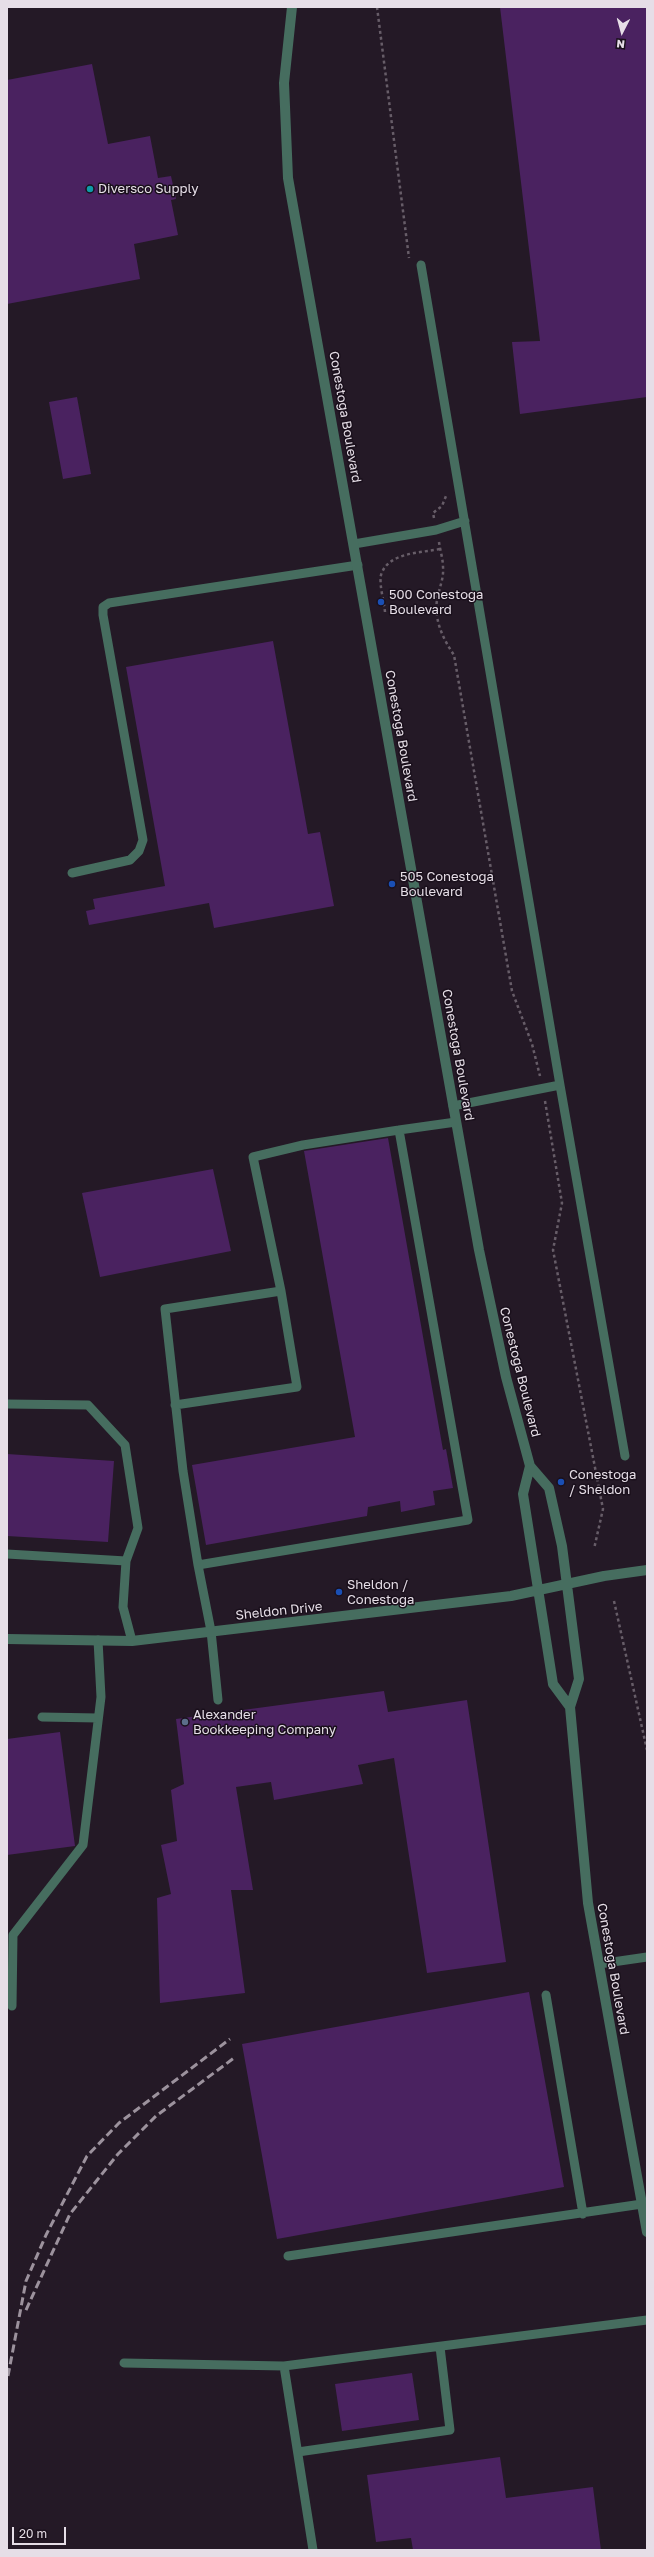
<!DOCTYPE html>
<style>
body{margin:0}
#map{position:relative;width:654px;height:2557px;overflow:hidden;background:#241926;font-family:"Golos Text",sans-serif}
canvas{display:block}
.frame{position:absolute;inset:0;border:8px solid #e6dee7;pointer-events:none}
.north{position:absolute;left:602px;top:12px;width:40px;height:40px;-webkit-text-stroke:3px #1a101c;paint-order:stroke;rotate:186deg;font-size:11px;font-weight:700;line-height:16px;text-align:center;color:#e6dee7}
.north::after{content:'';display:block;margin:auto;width:14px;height:18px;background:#e6dee7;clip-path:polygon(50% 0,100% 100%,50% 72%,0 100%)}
.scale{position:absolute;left:12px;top:2527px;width:54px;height:18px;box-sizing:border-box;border:2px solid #e6dee7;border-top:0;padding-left:5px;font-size:12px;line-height:14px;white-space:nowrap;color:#e6dee7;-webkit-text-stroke:3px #1a101c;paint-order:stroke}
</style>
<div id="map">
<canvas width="654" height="2557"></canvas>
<div class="frame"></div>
<div class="north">N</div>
<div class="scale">20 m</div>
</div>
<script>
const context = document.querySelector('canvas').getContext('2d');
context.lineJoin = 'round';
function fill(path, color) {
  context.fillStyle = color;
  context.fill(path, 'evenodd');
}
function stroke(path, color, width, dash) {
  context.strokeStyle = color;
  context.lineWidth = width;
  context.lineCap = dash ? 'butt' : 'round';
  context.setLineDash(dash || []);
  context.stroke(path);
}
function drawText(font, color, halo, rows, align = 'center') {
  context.font = font + ' "Golos Text",sans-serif';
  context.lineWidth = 3;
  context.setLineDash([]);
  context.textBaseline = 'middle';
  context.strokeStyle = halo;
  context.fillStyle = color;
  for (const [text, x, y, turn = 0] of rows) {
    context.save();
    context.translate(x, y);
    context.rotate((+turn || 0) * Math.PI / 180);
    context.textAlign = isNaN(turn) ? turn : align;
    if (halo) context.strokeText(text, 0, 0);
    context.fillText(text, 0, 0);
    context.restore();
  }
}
fill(new Path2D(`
 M500,7H647V397L520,414L512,342L540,341Z
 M92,64L108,144L150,136L158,178L171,176L176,199L171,200L178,235L134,244L140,279L7,304V80Z
 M77,397L91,474L63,479L49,402Z
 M273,641L308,834L320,832L334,906L214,928L209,903L89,925L86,911L95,909L93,899L165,886L126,667Z
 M388,1138L443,1450L446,1449L453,1488L433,1491L435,1505L401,1512L400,1501L368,1507L367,1516L206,1545L192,1465L355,1437L304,1151Z
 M213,1169L231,1251L100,1277L82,1193Z
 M7,1454L114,1461L108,1542L7,1536Z
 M384,1691L388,1712L467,1700L506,1962L427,1973L394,1758L358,1765L363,1784L274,1800L271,1782L236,1787L253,1890H231L245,1993L160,2003L157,1898L171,1894L161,1845L177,1841L171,1790L184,1784L176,1719Z
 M60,1732L75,1846L7,1855V1739Z
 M529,1992L564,2187L277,2239L242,2044Z
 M412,2373L419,2420L342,2431L335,2384Z
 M500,2457L506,2498L593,2487L601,2550H413L411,2538L376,2542L367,2475Z`), '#4a2260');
stroke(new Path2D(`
 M377,7L409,258
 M434,518L433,513L442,506L446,496
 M439,542C440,550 443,559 443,567C444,579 439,588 437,600C434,620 443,639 454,655L512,991L532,1044L540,1076
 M385,612C384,601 379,585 381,575C388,552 421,553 440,549
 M545,1101L562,1203L553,1250L603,1509L594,1549
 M614,1601L647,1750`), '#675d68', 2.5, [3, 3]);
stroke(new Path2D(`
 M421,265L560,1085L625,1456
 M354,544L436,530L465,521
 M72,873L130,860L139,851L143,840L103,615V607L109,603L358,565
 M453,1106L560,1085
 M7,1404L88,1405L125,1445L138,1528L126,1561
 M175,1405L297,1387L281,1291
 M7,1554L126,1561L123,1607L132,1641
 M198,1565L183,1471L165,1309L281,1291L253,1157L303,1145L399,1130
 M218,1700L211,1631L198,1565L468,1520L399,1130L456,1122
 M42,1717L98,1718
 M599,1964L647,1957
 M546,1995L583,2214
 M12,2006L13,1935L83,1845L101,1697L98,1640
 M288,2256L642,2204
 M124,2363L284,2366L647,2320
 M284,2366L313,2550
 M298,2452L450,2430L440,2347`), '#466d5f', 9);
stroke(new Path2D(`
 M292,7L284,83L288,178L479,1250L506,1377L530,1466L549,1488L562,1546L579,1679L570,1707L588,1903L647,2232
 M530,1466L523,1494L553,1684L570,1707
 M7,1639L132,1641L511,1596L604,1576L647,1570`), '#466d5f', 10);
stroke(new Path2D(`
 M26,2310L70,2214L118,2154L156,2116L234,2058
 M8,2376L26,2281L46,2235L87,2156L119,2123L230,2039`), '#9c929d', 3, [8, 4]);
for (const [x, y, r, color] of [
 [90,189,4,"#0f9aa8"],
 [381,602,4,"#1a4fb4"],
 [392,884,4,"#1a4fb4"],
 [561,1482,4,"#1a4fb4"],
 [339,1592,4,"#1a4fb4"],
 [185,1722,4,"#5c6f8a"]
]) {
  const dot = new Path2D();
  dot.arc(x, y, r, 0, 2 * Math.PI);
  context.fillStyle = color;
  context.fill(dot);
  stroke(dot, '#1a101c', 1.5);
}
drawText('13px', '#e6dee7', '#1a101c', [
 ["Diversco Supply",98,189],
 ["500 Conestoga",389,595],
 ["Boulevard",389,610],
 ["505 Conestoga",400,877],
 ["Boulevard",400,892],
 ["Conestoga",569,1475],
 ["/ Sheldon",569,1490],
 ["Sheldon /",347,1585],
 ["Conestoga",347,1600],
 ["Alexander",193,1715],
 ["Bookkeeping Company",193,1730]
], 'left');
drawText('13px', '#e6dee7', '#1a101c', [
 ["Conestoga Boulevard",345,417,80],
 ["Conestoga Boulevard",401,736,80],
 ["Conestoga Boulevard",458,1055,80],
 ["Conestoga Boulevard",520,1372,76],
 ["Sheldon Drive",279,1611,-6],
 ["Conestoga Boulevard",613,1969,80]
]);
</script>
